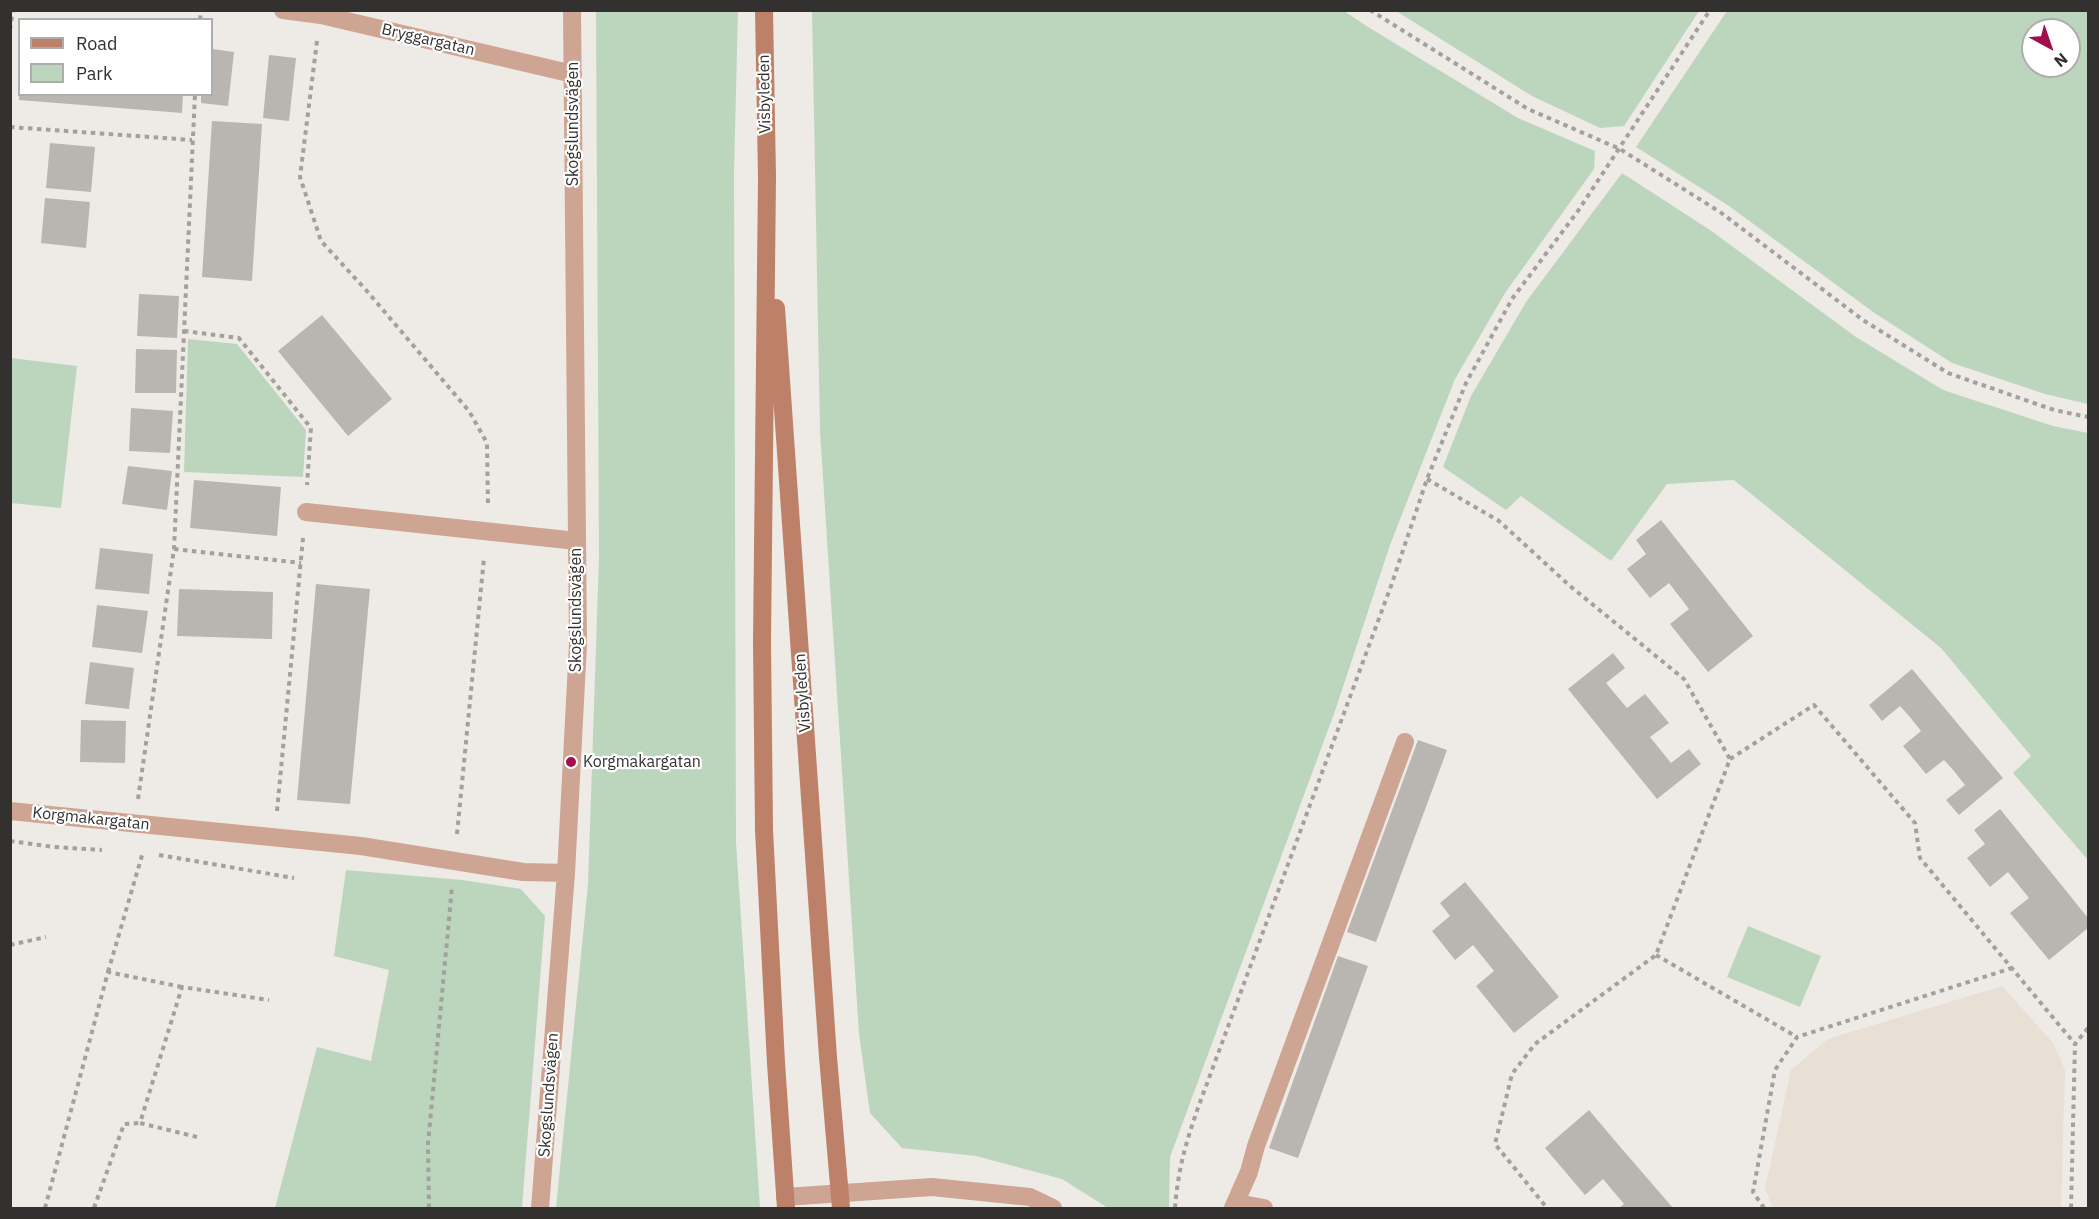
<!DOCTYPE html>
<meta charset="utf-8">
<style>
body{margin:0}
#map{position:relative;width:2099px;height:1219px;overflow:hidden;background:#eeeae6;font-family:"IBM Plex Sans",sans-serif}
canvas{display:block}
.frame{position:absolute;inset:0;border:12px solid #333130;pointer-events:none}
.legend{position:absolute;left:18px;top:18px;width:195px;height:78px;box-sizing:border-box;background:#fff;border:2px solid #adadac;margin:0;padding:8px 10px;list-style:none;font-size:18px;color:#333130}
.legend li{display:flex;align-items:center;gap:12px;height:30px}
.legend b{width:30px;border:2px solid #adadac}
.north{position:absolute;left:2021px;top:18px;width:60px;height:60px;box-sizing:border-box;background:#fff;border:2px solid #adadac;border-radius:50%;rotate:140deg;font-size:16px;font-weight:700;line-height:24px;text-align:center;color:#333130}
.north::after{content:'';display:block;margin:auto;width:21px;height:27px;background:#a30d4b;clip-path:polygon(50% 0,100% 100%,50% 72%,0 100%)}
</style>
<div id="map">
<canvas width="2099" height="1219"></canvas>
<div class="frame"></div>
<ul class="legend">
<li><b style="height:8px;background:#bd8068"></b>Road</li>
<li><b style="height:16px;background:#bcd6be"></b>Park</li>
</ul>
<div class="north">N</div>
</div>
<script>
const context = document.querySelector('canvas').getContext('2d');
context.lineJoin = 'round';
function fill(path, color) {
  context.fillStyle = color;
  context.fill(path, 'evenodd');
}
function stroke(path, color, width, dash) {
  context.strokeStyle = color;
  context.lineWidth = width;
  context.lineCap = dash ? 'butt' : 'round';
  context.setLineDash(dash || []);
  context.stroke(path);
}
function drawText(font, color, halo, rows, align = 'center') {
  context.font = font + ' "IBM Plex Sans",sans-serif';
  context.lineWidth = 4.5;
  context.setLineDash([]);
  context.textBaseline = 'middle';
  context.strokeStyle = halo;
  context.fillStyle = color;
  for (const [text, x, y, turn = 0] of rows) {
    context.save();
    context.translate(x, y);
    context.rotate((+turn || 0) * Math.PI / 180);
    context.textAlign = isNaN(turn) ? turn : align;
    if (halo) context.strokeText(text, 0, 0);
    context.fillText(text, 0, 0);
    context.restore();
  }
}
fill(new Path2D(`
 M2002,986L2053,1043L2065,1070L2061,1208H1773L1765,1189L1791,1070L1828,1039Z`), '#e8dfd5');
fill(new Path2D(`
 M596,11H738L734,172L736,842L760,1208H556L588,884L599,558Z
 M812,11H1344L1368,27L1518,118L1595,151L1594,169L1505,293L1455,379L1390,545L1335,711L1170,1157L1169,1208H1108L1062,1179L976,1156L902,1148L870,1113L859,1034L820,431Z
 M1396,11H1699L1624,126L1600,128L1532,96Z
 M1727,11H2088V404L2045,394L1952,363L1873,312L1729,206L1636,147ZM2033,30H2069V66H2033Z
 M1622,173L1710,230L1856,337L1943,390L2053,426L2088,433V860L2013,773L2031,756L1941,648L1734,480L1667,484L1611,561L1521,496L1506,510L1443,467L1471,396L1526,302Z
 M188,339L237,344L306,430L303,477L184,472Z
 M11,358L77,366L61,508L11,503Z
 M346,870L462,880L521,889L545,916L522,1208H275L317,1047L371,1061L389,970L334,956Z
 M1748,926L1821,956L1800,1007L1727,977Z`), '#bcd6be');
fill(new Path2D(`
 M212,49L234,52L228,106L201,103V94H212Z
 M269,55L296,58L289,121L263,118Z
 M19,94H183L182,113L19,100Z
 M212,121L262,124L252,281L202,277Z
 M50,143L95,147L91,192L46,188Z
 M45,198L90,202L86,248L41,243Z
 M139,294L179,296L177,338L137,336Z
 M322,315L392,399L348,436L278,351Z
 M136,349L177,350L176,393H135Z
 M131,408L173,411L170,453L129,451Z
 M128,466L172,471L167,510L122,504Z
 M194,480L281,487L277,536L190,528Z
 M1661,520L1753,636L1708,672L1670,624L1689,609L1669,583L1650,598L1627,569L1646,554L1636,540Z
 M100,548L153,554L149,594L95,589Z
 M316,584L370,589L350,804L297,800Z
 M179,589L273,592L272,639L177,636Z
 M97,605L148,611L142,653L92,647Z
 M1613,653L1625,668L1606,683L1627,708L1645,694L1669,723L1650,737L1671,763L1689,749L1701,764L1657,799L1568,689Z
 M90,662L134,668L129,709L85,704Z
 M1912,669L2003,778L1959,815L1946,800L1965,785L1954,771L1944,760L1926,774L1903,746L1921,731L1910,717L1900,706L1882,721L1869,705Z
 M81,720L126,721L125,763L80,762Z
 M1418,740L1447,750L1376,942L1347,932Z
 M2000,809L2088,918V928L2049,960L2010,913L2029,898L2008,872L1990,887L1967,858L1985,844L1974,830Z
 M1465,882L1559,997L1514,1033L1476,986L1494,971L1473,945L1455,960L1432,931L1450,916L1440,903Z
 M1338,956L1368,966L1298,1158L1269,1148Z
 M1589,1110L1616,1142L1673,1208H1619L1624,1204L1603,1179L1585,1195L1545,1148Z`), '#b9b6b1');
stroke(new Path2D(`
 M1370,10L1528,109L1620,149L1720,212L1863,320L1948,373L2054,410L2088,417
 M200,20L201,10
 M10,30L13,10
 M317,41L300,177L321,241L366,290L469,411L487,443L488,506
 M10,127L192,140
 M184,331L239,338L311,428L307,485
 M1427,479L1499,521L1570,586L1684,679L1730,759L1656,955L1535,1044L1512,1074L1495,1144L1547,1208
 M174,549L301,563
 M1730,759L1814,705L1915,823L1920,858L2075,1044
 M138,799L174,549L195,94
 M277,811L303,538
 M457,834L484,558
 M10,841L54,847L102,850
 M159,855L294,878
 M10,945L46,937
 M1656,955L1797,1037
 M108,972L143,852
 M197,1137L140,1123L182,987L269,1000
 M45,1208L108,972L182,987
 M94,1208L124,1124L140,1123
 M429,1208L428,1144L452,887
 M1175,1208C1178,1169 1186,1142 1199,1105L1391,586L1427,479L1466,383L1512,299L1578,211L1710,10
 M1764,1208L1753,1192L1775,1070L1797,1037L2012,968
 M2071,1208L2075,1044L2088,1028`), '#a3a09d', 4, [4.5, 4.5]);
stroke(new Path2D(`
 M306,512L577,541
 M1237,1203L1264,1208
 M1233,1208L1249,1172L1256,1146L1405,742`), '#cea493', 18);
stroke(new Path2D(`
 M283,10L321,15L573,74
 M10,811L361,846L523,872L566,873
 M785,1197L932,1187L1030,1197L1053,1208
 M540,1208L566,873L578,644L572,10`), '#cea493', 18);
stroke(new Path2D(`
 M764,10L767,177L762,641L764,830L776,1063L786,1208
 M776,308L828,1057L841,1208`), '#bd8068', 18);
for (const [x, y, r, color] of [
 [571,762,6,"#a30d4b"]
]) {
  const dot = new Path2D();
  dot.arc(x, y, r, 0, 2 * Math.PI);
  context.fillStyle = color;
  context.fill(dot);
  stroke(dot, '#fff', 2);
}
drawText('16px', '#333130', '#fff', [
 ["Bryggargatan",428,40,13],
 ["Visbyleden",765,94,-91],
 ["Skogslundsvägen",573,124,-90],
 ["Skogslundsvägen",576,610,-90],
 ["Visbyleden",803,693,-94],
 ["Korgmakargatan",91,819,6],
 ["Skogslundsvägen",549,1095,-86]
]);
drawText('16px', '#333130', '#fff', [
 ["Korgmakargatan",583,762]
], 'left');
</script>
